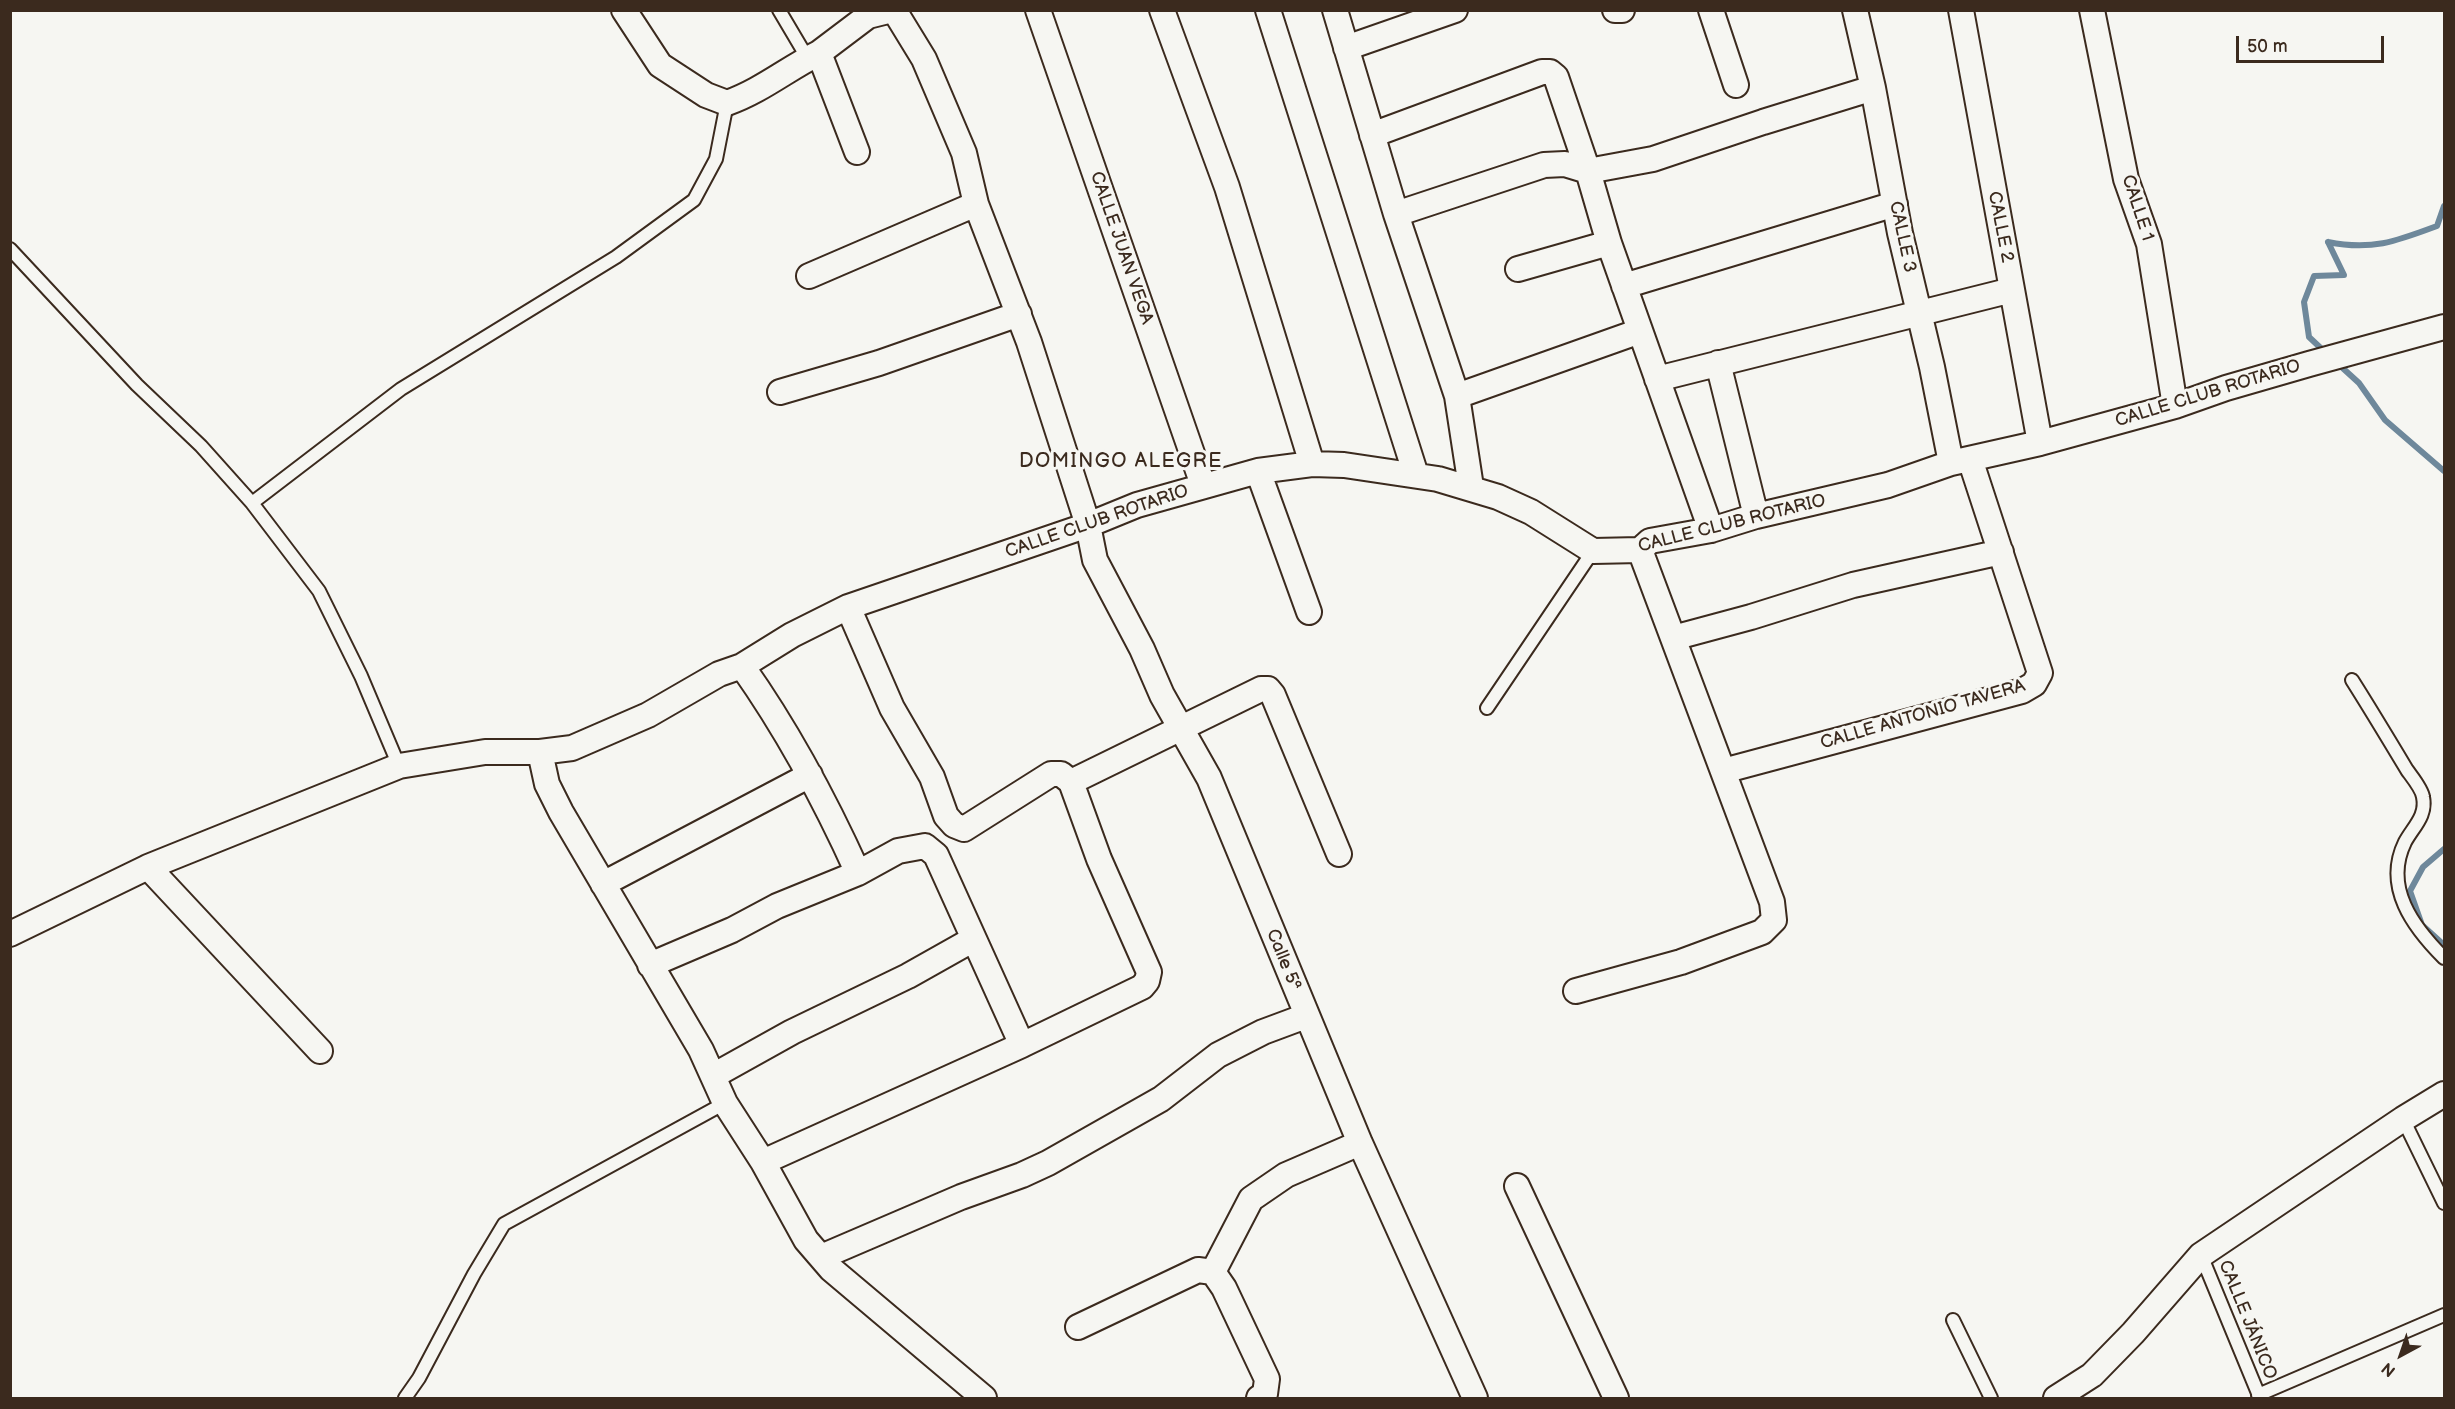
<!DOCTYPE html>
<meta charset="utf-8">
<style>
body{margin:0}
#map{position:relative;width:2455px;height:1409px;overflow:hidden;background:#f6f6f2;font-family:"Balsamiq Sans",sans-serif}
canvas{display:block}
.frame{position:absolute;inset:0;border:12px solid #3b2a1e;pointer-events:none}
.north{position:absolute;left:2371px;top:1325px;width:60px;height:60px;-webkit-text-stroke:4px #f6f6f2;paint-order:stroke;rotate:220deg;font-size:16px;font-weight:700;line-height:24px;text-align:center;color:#3b2a1e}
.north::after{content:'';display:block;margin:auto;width:21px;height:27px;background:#3b2a1e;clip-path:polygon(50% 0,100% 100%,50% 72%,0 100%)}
.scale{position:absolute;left:2236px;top:36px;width:148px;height:27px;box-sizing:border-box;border:3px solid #3b2a1e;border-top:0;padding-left:8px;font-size:18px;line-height:21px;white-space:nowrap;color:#3b2a1e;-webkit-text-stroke:4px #f6f6f2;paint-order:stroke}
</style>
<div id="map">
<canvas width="2455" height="1409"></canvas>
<div class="frame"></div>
<div class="north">N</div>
<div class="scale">50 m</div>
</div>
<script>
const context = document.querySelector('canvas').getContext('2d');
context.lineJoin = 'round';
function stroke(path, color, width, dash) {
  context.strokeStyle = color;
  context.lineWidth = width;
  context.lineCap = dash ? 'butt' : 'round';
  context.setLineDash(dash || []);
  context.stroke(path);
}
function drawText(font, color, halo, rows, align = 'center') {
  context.font = font + ' "Balsamiq Sans",sans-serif';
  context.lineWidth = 6;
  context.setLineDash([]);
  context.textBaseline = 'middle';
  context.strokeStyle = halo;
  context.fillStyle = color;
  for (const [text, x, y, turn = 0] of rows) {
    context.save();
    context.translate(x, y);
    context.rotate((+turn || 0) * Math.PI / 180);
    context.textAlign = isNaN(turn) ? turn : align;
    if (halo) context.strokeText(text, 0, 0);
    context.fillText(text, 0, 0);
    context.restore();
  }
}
stroke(new Path2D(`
 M2328,242C2372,251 2397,241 2437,226L2444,206
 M2326,353L2309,337L2304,302L2314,276L2344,275L2328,242
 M2336,362L2359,383L2385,420L2444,471
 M2444,849L2423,867L2410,891L2422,925L2444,945`), '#6e889b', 6);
const service = new Path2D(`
 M779,10L808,59
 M10,249L137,385L201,446L252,503L319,591L361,676L399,766
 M252,503L401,389L616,257L694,200L716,159L727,103
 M2352,680C2371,710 2389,740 2407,770C2412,777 2422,789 2423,797C2427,816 2413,827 2405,842C2383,887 2413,927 2444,958
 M1487,708L1593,551
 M2403,1119L2444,1203
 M2201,1255L2260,1398
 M1953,1320L1991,1398
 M2258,1395L2444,1315
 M405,1398L419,1378L474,1274L504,1224L725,1103`);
const minor = new Path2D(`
 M624,10L660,65L706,95L727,103C761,91 787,69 819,53
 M894,10L924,59L964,153L976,204L1029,342L1088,525L1095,560L1142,649L1162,695L1209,778L1360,1143L1475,1398
 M1038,10L1203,485
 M1162,10L1227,187L1312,464
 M1268,10L1416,475
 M1335,10L1396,214L1457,396L1471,487
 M1615,10H1622
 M1711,10L1736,85
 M1855,10L1873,88L1900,233L1932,367L1951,463
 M1961,10L2040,443
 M2092,10L2126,179L2149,244L2175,406
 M1346,48L1455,10
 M1372,135L1542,72H1550L1556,77L1588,171L1609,243L1711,530
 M857,152L819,53L868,16L892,10
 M1396,214L1544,165L1565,164L1588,171L1653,159L1763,122L1873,88
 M1518,269L1609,243
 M809,276L976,204
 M1624,286L1895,204
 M1718,363L1756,516
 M1657,379L2012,290
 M780,392L879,363L1019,314
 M1457,396L1640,331
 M1258,471L1309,612
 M1673,638L1751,617L1853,585L2001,552
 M742,666C788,731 825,800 858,873
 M540,752L547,784L561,812L701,1050L725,1103L763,1162L806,1240L831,1269L984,1398
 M1723,771L2022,691L2034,684L2040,673L1970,459
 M1071,782L1261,689H1268L1273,695L1339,854
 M148,867L320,1051
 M603,884L810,775
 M10,934L148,867L399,766L485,752H540L572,748L648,715L719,674L742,666L792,635L848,607L1088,525L1137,505L1258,471L1312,464L1344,465L1438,479L1498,497L1531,512L1593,551L1640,550L1650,541L1711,530L1756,516L1888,485L1951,463L2040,443L2175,406L2226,388L2309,364L2444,327
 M650,965L732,930L777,906L858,873L898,851L925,846L936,855L1022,1045
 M1576,991L1681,962L1762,932L1774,920L1772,902L1640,550
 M713,1076L792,1032L908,976L972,940
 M763,1162L1022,1045L1142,987L1147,981L1149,972L1099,859L1071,782L1061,774H1051L964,829L954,825L946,816L932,777L892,708L848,607
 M1517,1186L1616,1398
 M821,1257L961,1197L1022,1175L1048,1163L1161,1099L1218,1055L1263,1032L1306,1016
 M1213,1272L1251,1199L1286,1175L1360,1143
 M1213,1272L1224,1288L1267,1379L1265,1394L1259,1398
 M1078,1327L1198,1270L1213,1272
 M2056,1398L2092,1375L2133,1333L2201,1255L2403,1119L2444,1094`);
stroke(service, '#3b2a1e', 16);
stroke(minor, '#3b2a1e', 28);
stroke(service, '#f6f6f2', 12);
stroke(minor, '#f6f6f2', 24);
drawText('18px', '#3b2a1e', '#f6f6f2', [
 ["CALLE 1",2137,208,72],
 ["CALLE 2",2000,227,79],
 ["CALLE 3",1902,237,78],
 ["CALLE JUAN VEGA",1121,248,71],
 ["CALLE CLUB ROTARIO",2208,394,-17],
 ["CALLE CLUB ROTARIO",1097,522,-19],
 ["CALLE CLUB ROTARIO",1732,524,-14],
 ["CALLE ANTONIO TAVERA",1923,715,-16],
 ["Calle 5ª",1283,960,68],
 ["CALLE JÁNICO",2247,1320,68]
]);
context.letterSpacing = '1.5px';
drawText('20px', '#3b2a1e', '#f6f6f2', [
 ["DOMINGO ALEGRE",1121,462]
]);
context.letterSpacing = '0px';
</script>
